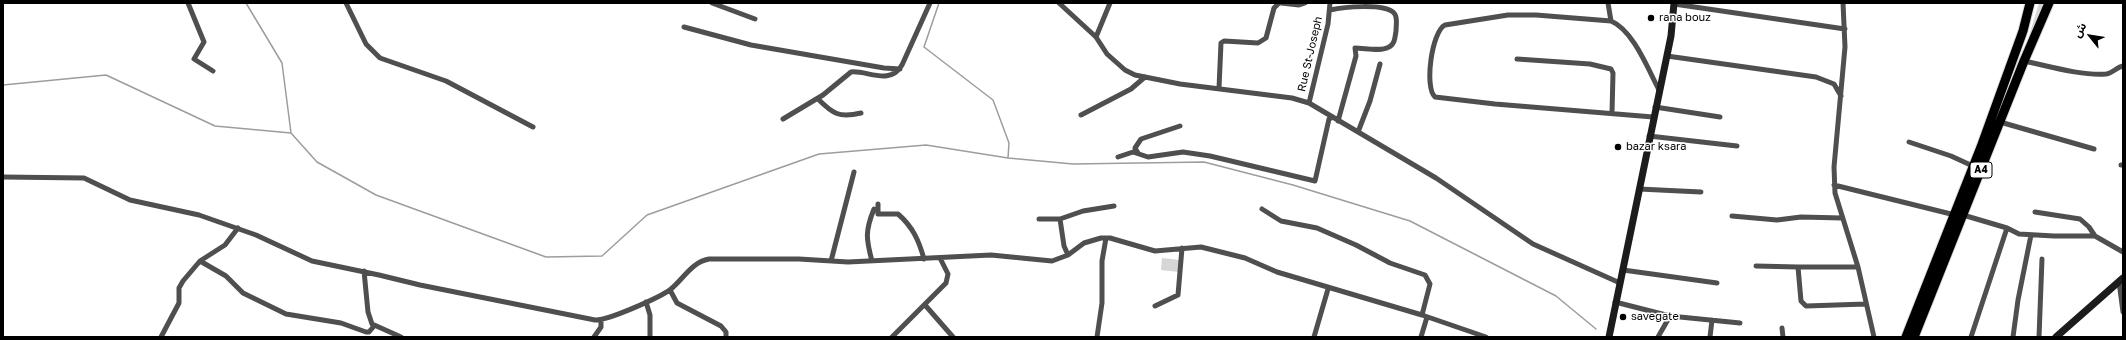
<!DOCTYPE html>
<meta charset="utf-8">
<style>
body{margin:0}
#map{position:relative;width:2126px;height:340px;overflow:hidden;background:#fff;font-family:"Golos Text","Noto Sans Arabic",sans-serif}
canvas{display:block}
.frame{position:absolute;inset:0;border:4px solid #000;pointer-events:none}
.north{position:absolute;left:2070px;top:16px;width:40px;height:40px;-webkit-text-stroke:3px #fff;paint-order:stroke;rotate:300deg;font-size:11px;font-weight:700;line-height:16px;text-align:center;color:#000}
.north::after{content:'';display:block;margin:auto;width:14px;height:18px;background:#000;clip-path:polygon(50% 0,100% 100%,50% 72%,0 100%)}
</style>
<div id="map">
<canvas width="2126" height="340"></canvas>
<div class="frame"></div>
<div class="north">ش</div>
</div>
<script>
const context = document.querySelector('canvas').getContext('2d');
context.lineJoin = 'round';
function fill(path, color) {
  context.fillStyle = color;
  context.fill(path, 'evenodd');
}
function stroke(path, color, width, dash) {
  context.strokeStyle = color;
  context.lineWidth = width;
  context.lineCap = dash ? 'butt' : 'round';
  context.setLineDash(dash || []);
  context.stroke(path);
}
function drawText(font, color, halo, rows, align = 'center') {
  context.font = font + ' "Golos Text",sans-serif';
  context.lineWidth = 3;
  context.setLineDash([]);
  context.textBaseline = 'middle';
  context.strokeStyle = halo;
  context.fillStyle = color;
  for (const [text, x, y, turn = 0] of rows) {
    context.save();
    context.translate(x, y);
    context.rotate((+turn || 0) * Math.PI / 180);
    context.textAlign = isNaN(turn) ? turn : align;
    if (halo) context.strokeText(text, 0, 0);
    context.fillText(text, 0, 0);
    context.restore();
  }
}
fill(new Path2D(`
 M2039,3H2047L2025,49Z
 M1162,258L1180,260L1179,272L1161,270Z`), '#d6d6d6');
stroke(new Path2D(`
 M246,3L282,63L291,133L317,162L376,195L546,257L602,256L647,215L819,154L926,145L1008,158L1073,164L1204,162L1293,185L1410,221L1556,296L1596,329
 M939,3L924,47L993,100L1009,143L1008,158
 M3,85L106,75L215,126L291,133`), '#9d9d9d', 1.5);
const highway = new Path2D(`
 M1906,337L1981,147L2023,31L2030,3
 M1914,337L2024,61L2049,3`);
stroke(highway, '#dbdbdb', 11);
stroke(new Path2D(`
 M188,3L204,42L194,59L213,71
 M346,3L366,44L380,58L446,81L533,127
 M712,3L755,19
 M1059,3L1096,37L1107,54L1125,70L1135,75L1180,84L1292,98L1309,103L1436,178L1533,244L1620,283
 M1281,3L1299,5L1305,3
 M1608,3L1611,21
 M1843,3L1845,47L1834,167L1835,193L1858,267L1874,337
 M1674,4L1845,29
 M1330,10C1343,7 1384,3 1394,13C1398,17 1396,25 1396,31C1395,37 1395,44 1389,47C1381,52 1365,48 1355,48L1356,56L1338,121
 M684,27L751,45L884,68L900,69
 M1096,37L1110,3
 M1667,56L1816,77L1834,84L1841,96
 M1517,59L1590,64L1611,69L1613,73L1612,113
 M2024,61C2048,66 2082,76 2106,74C2113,73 2117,67 2123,66
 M1219,88L1221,43L1224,41L1258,43L1266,38L1274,8L1279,3
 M818,99C833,114 839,118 861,113
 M1309,103L1328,24L1330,3
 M1655,107L1720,117
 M1081,115L1131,89L1145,77
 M1653,117L1495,104L1435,97C1424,87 1432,31 1445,25L1508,15H1536L1611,21C1633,30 1648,69 1659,90
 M783,119L823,95L851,72C867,70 890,86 902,65L930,3
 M2000,122L2094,149
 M1358,132L1370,101L1380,64
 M1649,136L1737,146
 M1909,142L1951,156L1975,167
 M1138,153L1135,148L1141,139L1180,126
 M1118,157L1133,152L1148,157L1183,152L1210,156L1315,181L1329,119L1333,117
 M2121,165H2123
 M3,177L84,178L130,200L199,215L256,235L312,261L379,275L420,285L595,320C607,321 661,297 671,289C684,278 692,262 709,259H799L848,262L991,255L1052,261L1068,255L1084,243L1101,238H1110L1155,251L1201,247L1245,258L1277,272L1422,315L1486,337
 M1834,185L1955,215
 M1639,189L1701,192
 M878,204V214H898C913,227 919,241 924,259
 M1262,209L1281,221L1317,228L1356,245L1390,263L1425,275L1430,284L1422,315
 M2035,212L2080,219L2089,227L2095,236
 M1963,215L2007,228L2019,234L2054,236H2095L2123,252
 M1732,216L1777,220L1801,217L1842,218
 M1039,219H1060
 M1068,255L1064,246L1060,219L1083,211L1114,206
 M200,261L226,276L243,293L286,314L341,323L366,332H369L374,326
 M831,261L854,172
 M872,261C866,239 865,231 874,209
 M1756,266L1798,267L1801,301L1806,306L1866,304
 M1798,267H1858
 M1623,270L1717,283
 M364,271L368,312L372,324L401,337
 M2119,282L2123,312
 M670,290L677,303L721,326L726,332V337
 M646,302L650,315V337
 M1615,302L1670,316L1740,323
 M925,305L953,337
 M1155,306L1178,295L1182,248
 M1782,328L1783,337
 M161,337L179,303V288L183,281L200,261L225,245L238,228
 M594,337L601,327V320
 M892,337L946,283L948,274L940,258
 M1097,337L1102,303V261L1106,238
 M1314,337L1328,289
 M1421,337L1427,317
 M1658,337L1670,316
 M1710,337L1712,320
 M1971,337L2007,228
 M2013,337L2018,300L2031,235
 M2039,337L2042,259`), '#4f4f4f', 5);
stroke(new Path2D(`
 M1609,337L1671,36L1674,3
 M2056,337L2123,278`), '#1c1c1c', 7);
stroke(highway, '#000', 9);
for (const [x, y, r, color] of [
 [1651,18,4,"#000"],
 [1618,147,4,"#000"],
 [1623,317,4,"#000"]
]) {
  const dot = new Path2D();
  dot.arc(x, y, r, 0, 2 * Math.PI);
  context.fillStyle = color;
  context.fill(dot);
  stroke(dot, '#fff', 1.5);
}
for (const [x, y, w] of [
 [1981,170,22]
]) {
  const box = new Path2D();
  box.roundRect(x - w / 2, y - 8, w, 16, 3);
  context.fillStyle = '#fff';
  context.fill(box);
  stroke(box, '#000', 1);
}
drawText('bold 10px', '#000', null, [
 ["A4",1981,170]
]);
drawText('11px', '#000', '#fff', [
 ["rana bouz",1659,18],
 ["bazar ksara",1626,147],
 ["savegate",1631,317]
], 'left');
drawText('11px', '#000', '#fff', [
 ["Rue St-Joseph",1310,54,-77]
]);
</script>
